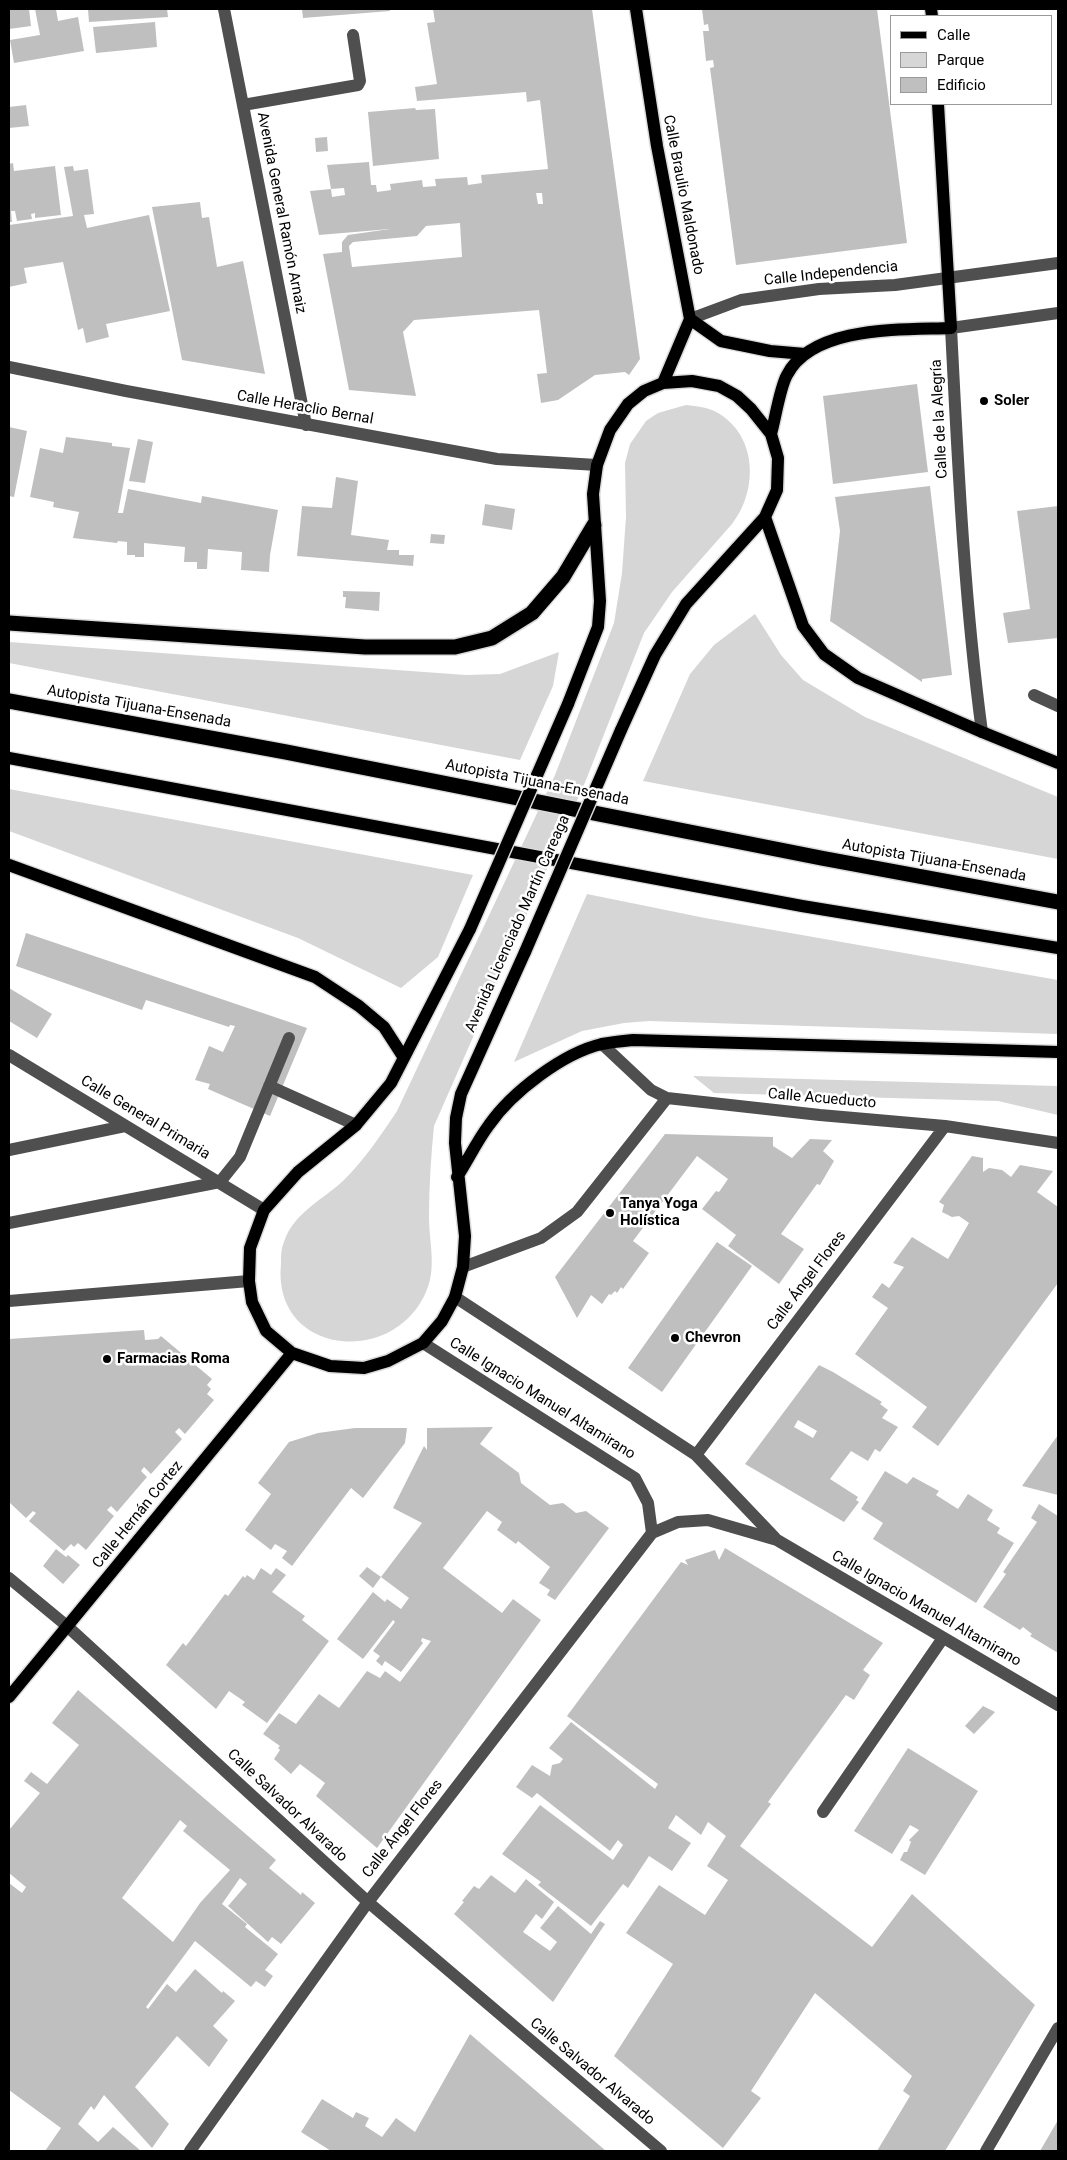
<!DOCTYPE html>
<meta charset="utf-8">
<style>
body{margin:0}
#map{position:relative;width:1067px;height:2160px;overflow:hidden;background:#fff;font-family:Roboto,sans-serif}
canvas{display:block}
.frame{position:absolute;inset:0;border:10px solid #000;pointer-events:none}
.legend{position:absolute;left:890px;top:15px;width:162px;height:90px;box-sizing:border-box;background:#fff;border:1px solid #999;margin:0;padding:6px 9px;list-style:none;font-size:15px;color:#000}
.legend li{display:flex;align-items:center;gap:10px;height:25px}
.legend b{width:25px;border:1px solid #999}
</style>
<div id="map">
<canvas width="1067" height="2160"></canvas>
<div class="frame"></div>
<ul class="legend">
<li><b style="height:6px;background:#000"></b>Calle</li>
<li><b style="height:14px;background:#d6d6d6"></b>Parque</li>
<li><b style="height:14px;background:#bfbfbf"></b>Edificio</li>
</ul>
</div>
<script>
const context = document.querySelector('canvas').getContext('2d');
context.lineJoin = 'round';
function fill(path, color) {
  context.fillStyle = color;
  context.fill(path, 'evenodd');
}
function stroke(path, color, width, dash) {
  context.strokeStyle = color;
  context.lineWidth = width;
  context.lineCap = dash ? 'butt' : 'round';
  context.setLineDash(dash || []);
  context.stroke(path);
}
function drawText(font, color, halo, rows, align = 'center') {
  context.font = font + ' Roboto,sans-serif';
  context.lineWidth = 5;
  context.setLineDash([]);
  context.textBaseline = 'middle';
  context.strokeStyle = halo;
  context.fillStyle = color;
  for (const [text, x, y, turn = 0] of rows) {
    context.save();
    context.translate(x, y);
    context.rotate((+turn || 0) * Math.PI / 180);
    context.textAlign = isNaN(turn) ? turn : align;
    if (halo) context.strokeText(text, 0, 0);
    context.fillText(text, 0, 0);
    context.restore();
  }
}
fill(new Path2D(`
 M686,405C695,406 704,407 712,410C758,431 759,490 732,524L672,592L644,633L586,780L434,1126C431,1156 429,1186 429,1217C429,1242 437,1268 426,1292C393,1368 272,1355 281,1264C281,1257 281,1248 284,1242C293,1213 324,1199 344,1180C365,1159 381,1135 397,1111L555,775L614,623L622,573L626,517L625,463L630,444L646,421L658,413Z
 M755,614L781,655L803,680L865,717L1058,797V859L643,781L690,674L714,645Z
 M9,642L466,675L500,674L559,652L553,686L520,760L9,663Z
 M9,789L473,875L438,957L401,988L298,938L9,831Z
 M587,894L705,918L1058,980V1034L649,1021L624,1023L582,1031L514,1062Z
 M693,1076L1058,1086V1115L998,1101L714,1093Z`), '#d6d6d6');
fill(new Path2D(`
 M9,9H29L31,26L9,29Z
 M35,9H56L58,21L78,17L84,51L14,63L10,40L40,35Z
 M88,9H167L168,17L89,22Z
 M302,9H390V11L303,18Z
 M433,9H592L640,359L629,375L625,372L595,375L558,400L541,403L537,374L547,373L539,310L414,320L403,332L416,396L349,390L323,254L342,252V242L348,235L390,229L319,235L310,191L331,189L327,165L369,162L371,185H376L377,192L391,190L390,184L422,180L423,187L436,186L435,179L467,177L468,185L482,183L481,175L548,169L540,100L527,102L526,92L417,101L415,87L437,84L427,23L435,22ZM344,188L345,195L332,197L331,189ZM536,193H542L543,204H538ZM460,223L462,257L352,267L349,246L353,242L417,236L426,226Z
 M702,9H877L907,243L736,265L710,68L714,67L713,60L706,61L703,31H709L708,24L704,25Z
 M155,22L157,47L96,53L93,27Z
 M26,105L29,126L9,128V107Z
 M415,108L416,110L435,109L439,159L373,166L368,112Z
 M327,137L328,151L316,152L315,138Z
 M13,163L14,171L55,166L61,215L35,218V213L31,214L32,219L17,221L15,211H11L12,222H9V164Z
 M73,166L74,171L88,169L94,214L84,215L87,228L149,215L170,311L106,324L109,337L86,343L83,328L78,330L63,262L24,268L27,283L9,287V225L73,216L64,167Z
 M200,202L202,218L209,217L217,267L243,261L265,374L182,360L152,207Z
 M917,384L928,472L833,484L823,396Z
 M9,427L27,431L14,497L9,496Z
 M66,437L112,443V446L130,448L118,513H123L128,489L201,503L202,496L278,510L270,555L269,572L241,570L242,552L208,549L207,569H197V562H184L185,547L144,543V557H135V555H127V542L118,541L117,543L73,538L79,512L53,507L54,502L30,497L40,448L63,453Z
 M138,439L153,442L145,483L129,481Z
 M336,477L358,481L351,535L389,540L387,550H399V555H414L413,566L297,556L302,506L332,508Z
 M930,486L952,675L922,679V682L830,621L840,531L835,497Z
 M485,504L515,509L512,530L482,525Z
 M1058,506V638L1008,643L1003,613L1030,609L1017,511Z
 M431,534L445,535L444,544L430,543Z
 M343,591L380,592L379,611L345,608L346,597H343Z
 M26,933L307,1028L270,1116L208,1089L210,1084L195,1080L209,1046L223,1052L235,1026L230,1025L229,1027L146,1000L142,1010L16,966Z
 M9,988L52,1014L37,1038L9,1021Z
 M665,1134L773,1137V1146L792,1158L810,1139L832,1140L823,1151L834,1161L820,1185L817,1184L781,1234L804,1249L779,1284L728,1246L736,1235L702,1209L716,1191L719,1192L728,1179L697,1156L633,1241L649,1253L623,1289L621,1287L617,1293L615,1291L611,1295L609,1294L602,1304L591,1295L577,1318L555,1277Z
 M972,1156L983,1158V1172L989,1168L1002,1170L1011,1177L1020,1165L1053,1171L1037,1192L1058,1207V1283L938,1446L912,1427L927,1407L855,1354L888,1308L872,1297L882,1283L889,1288L904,1267L893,1263L912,1237L948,1259L969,1223L959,1216L952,1217L942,1212L944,1205L939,1202Z
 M717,1242L752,1266L662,1392L628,1368Z
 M144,1330L145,1340L158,1339L161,1336L212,1379L207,1385L211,1389L207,1394L214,1400L185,1434L179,1428L175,1432L182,1439L151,1474L144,1467L141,1471L147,1477L117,1512L111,1506L107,1510L114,1516L86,1550L78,1543L74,1547L71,1544L64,1551L29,1521L36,1513L33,1511L26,1518L9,1502V1339Z
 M819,1365L833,1372L882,1402L880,1404L888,1410L882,1418L898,1427L880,1452L875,1449L868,1461L851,1451L830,1479L858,1497L856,1500L859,1502L844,1522L745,1464ZM798,1420L817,1431L813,1438L794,1427Z
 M493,1427L480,1444L519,1473L521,1483L550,1505L563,1503L576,1513L586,1511L609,1528L555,1600L547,1595L550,1590L539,1583L550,1567L518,1541L516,1544L497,1530L502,1522L487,1511L443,1568L502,1613L513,1599L541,1620L377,1848L316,1796L325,1783L300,1764L291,1774L274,1759L280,1750L278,1748L280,1746L263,1734L279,1713L296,1724L319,1694L339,1708L367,1671L380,1678L385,1671L400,1682L431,1641L422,1638L421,1641L423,1643L401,1672L385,1661L382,1666L376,1661L380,1656L373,1651L395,1622L393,1620L363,1659L337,1639L373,1592L385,1602L387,1599L401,1609L409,1598L381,1577L422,1523L393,1508L424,1446L427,1450V1428Z
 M355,1428H407L405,1443L363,1498L351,1488L292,1566L282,1558L287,1551L275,1544L271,1550L245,1530L271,1494L258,1483L289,1442L318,1433Z
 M1058,1435V1495L1022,1486L1048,1449Z
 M885,1471L907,1484L913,1477L939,1491L936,1495L958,1509L968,1494L993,1510L987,1520L1000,1528L997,1533L1014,1543L976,1603L873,1539L883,1523L861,1509Z
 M1039,1504L1058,1516V1653L1030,1636L1032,1634L1023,1627L1020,1630L983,1607L1006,1574L1003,1572L1037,1522L1031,1518Z
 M725,1548L883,1643L863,1670L870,1675L854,1700L846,1695L768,1802L771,1804L740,1846L872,1947L912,1894L1035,2005L945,2151H877L910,2096L903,2091L912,2076L815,1993L751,2091L761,2098L723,2148L614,2056L673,1964L626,1933L659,1885L705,1915L728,1880L707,1866L726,1836L708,1822L701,1835L676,1815L668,1828L691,1843L672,1871L649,1856L628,1888L623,1884L591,1926L538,1885L541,1882L502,1854L540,1805L613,1860L623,1845L618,1840L610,1851L537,1793L532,1798L516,1787L532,1765L550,1776L552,1765L560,1763L563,1759L549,1748L571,1722L655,1789L658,1784L567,1716L681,1562L688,1565L685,1560L715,1550L719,1560Z
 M56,1549L66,1557L68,1555L80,1565L63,1584L43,1566Z
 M367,1567L381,1577L373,1588L359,1576Z
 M261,1568L271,1575L276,1568L286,1575L272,1592L305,1616L302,1620L329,1641L267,1723L242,1705L245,1702L229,1691L216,1709L166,1665L183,1643L186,1646L225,1594L228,1596L243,1576L245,1578L247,1575L254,1580Z
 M78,1690L276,1860L269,1868L301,1895L302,1892L315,1903L281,1944L272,1937L268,1942L228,1906L247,1884L240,1878L222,1904L247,1924L245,1927L278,1954L265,1970L273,1976L265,1987L256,1981L251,1987L195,1941L146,2007L148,2009L167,1984L176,1992L195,1969L222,1993L223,1991L235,2001L213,2026L228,2040L209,2067L177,2036L135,2087L169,2124L152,2148L104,2095L94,2110L91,2106L78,2124L98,2142L113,2127L141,2151H45L61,2128L9,2090V1883L22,1893L26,1887L9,1873V1830L40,1793L24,1781L31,1772L47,1784L79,1745L52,1723ZM180,1820L187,1826L183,1831L230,1870L200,1903L173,1942L122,1898Z
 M983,1706L995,1712L974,1734L965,1726Z
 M908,1748L978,1791L925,1875L900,1860L904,1852H907L911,1842L909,1840L919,1830L910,1825L892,1854L854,1831Z
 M491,1875L515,1893L526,1879L554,1902L542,1919L536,1914L523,1932L550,1951L557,1942L540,1928L558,1906L591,1934L600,1921L605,1924L553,2002L454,1914L464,1902L462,1901L474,1886L479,1889Z
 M470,2034L606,2151H331L301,2132L322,2099L353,2118L356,2112L369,2118L365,2126L382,2137L396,2118L415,2132Z
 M1058,2120V2151H1040Z`), '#bfbfbf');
const major = new Path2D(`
 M636,9L657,146L690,319L663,383
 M931,9L932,16
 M690,319L721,341L770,351L805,354
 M771,434C775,420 780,387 787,375C813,325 903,330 951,328L938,104
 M765,517L803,626L824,654L858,678L982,732L1058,763
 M568,704L598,627L600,601L593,494L597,465L610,430L628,404L644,391L663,383L692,381L719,386L737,396L751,409L771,434L778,458L777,490L765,517L686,604L655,655L621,730
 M9,758L802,906L1058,948
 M9,865L315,977L359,1006L384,1027L404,1058
 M470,929L391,1083L356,1125L298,1172L264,1210L250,1248L249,1281L252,1302L266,1331L292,1353L330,1366L364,1368L388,1361L423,1343L442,1321L455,1297L463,1267L465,1236L455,1143L456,1118L461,1094L525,952
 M457,1177C468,1160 477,1141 489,1125C512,1092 563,1053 602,1044C612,1042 623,1041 633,1040L1058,1052
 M9,1697L292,1353`);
const highway = new Path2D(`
 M9,623L365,647H455L492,638L532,613L563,577L594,525
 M9,701L286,752L821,858L1058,902`);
stroke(major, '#dbdbdb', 15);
stroke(highway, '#dbdbdb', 18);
stroke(new Path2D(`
 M224,9L306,425
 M243,105L358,85L360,81L353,35
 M690,319L741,300L819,289L895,285L1058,263
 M9,367L126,391L497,459L597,465
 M1034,695L1058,706
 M982,732C964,598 958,464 951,328L1058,313
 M602,1044L651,1090L667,1098L820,1115L945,1126L1058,1143
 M9,1055L264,1210
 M269,1086L356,1125
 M9,1150L125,1126
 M9,1223L220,1182L240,1157L289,1038
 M463,1267L541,1238L577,1212L667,1098
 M455,1297L696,1455L775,1538
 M9,1301L249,1281
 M423,1343L635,1478L648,1503L652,1533
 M696,1455L945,1126
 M9,1578L67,1626L368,1902L661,2151
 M823,1812L943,1638
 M190,2151L368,1902L652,1533L678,1522L708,1520L777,1540L1058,1705
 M986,2151L1058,2028`), '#4f4f4f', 12);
stroke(major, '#000', 12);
stroke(highway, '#000', 15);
const majorBridge = new Path2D(`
 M470,929L568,704
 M525,952L621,730`);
stroke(majorBridge, '#dbdbdb', 15, []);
stroke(majorBridge, '#000', 12);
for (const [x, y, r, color] of [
 [984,401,5,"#000"],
 [610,1213,5,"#000"],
 [675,1338,5,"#000"],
 [107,1359,5,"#000"]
]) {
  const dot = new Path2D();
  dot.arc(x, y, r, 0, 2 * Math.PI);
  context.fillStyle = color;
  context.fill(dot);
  stroke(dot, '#fff', 2);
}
drawText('15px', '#000', '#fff', [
 ["Calle Braulio Maldonado",683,195,79],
 ["Avenida General Ramón Arnaiz",281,213,79],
 ["Calle Independencia",831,274,-6],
 ["Calle Heraclio Bernal",305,408,10],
 ["Calle de la Alegría",940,419,-93],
 ["Autopista Tijuana-Ensenada",139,707,10],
 ["Autopista Tijuana-Ensenada",537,783,11],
 ["Autopista Tijuana-Ensenada",934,861,10],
 ["Avenida Licenciado Martín Careaga",518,924,-66],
 ["Calle Acueducto",822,1099,5],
 ["Calle General Primaria",145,1118,31],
 ["Calle Ángel Flores",807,1281,-53],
 ["Calle Ignacio Manuel Altamirano",542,1399,32],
 ["Calle Hernán Cortez",138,1515,-51],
 ["Calle Ignacio Manuel Altamirano",926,1609,30],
 ["Calle Salvador Alvarado",287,1806,43],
 ["Calle Ángel Flores",403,1829,-52],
 ["Calle Salvador Alvarado",592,2072,40]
]);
drawText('bold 15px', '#000', '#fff', [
 ["Soler",994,401],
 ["Tanya Yoga",620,1204],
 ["Holística",620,1221],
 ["Chevron",685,1338],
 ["Farmacias Roma",117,1359]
], 'left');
</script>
